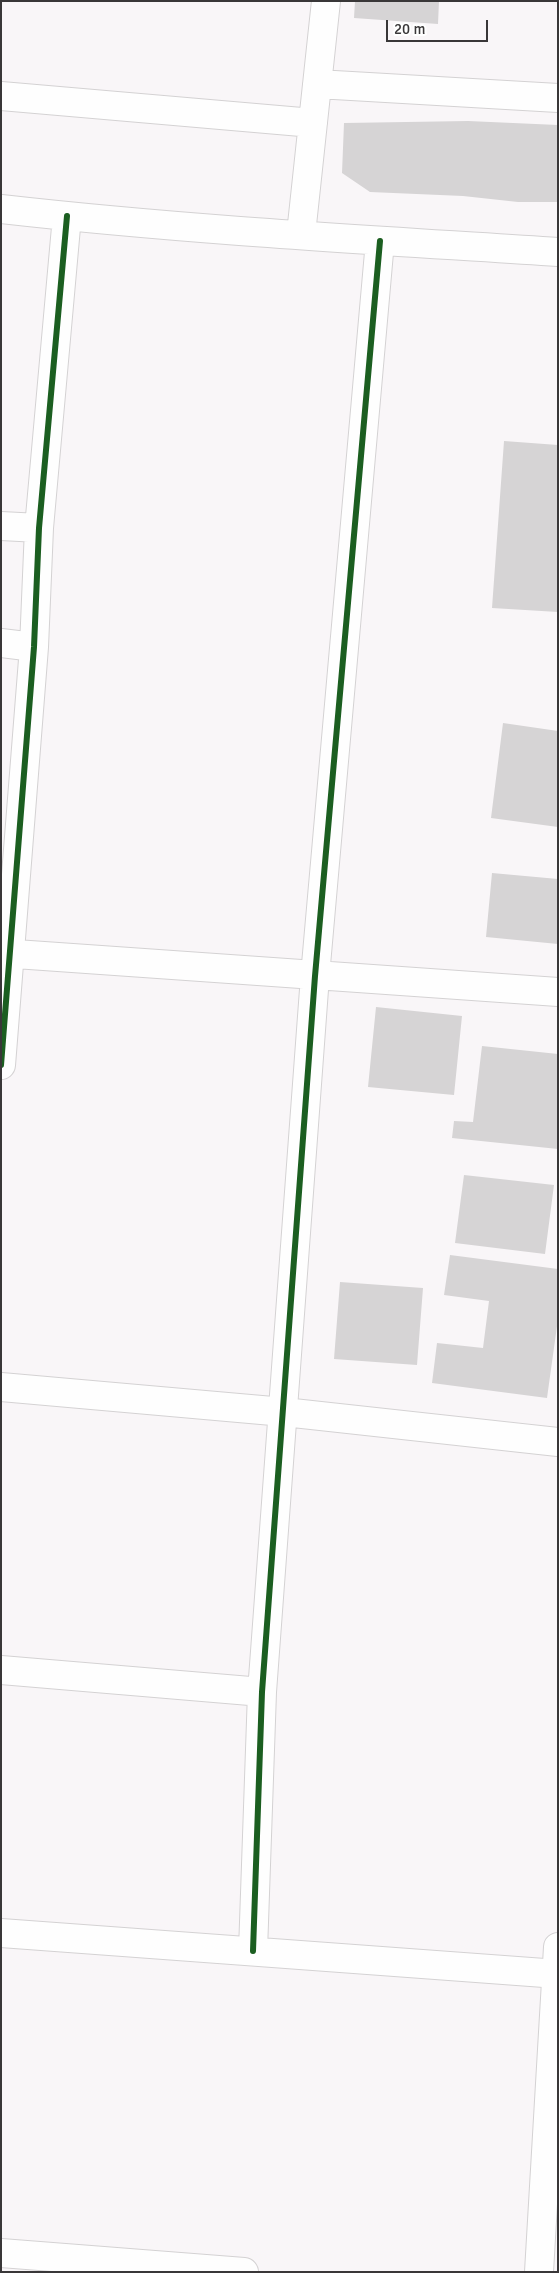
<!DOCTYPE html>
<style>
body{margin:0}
#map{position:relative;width:559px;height:2273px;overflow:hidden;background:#f9f6f8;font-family:Signika,sans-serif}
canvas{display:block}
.frame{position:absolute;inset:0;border:2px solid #393738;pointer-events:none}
.scale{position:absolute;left:386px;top:20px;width:102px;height:22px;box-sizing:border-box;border:2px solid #393738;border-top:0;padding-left:6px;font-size:15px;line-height:18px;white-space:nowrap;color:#393738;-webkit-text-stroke:4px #fff;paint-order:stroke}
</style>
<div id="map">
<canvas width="559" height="2273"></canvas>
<div class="frame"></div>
<div class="scale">20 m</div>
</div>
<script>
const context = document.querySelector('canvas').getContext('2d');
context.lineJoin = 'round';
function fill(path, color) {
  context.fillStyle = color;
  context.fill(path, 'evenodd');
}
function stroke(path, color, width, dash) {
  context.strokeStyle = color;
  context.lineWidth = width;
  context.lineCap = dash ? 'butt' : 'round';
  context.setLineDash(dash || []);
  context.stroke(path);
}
fill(new Path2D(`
 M355,1H439L438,24L354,18Z
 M468,121L558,125V202H518L463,196L370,192L342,173L344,123Z
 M504,441L558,445V612L492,608Z
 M503,723L558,731V827L491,818Z
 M492,873L558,879V944L486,937Z
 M376,1007L462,1016L454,1095L368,1087Z
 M482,1046L558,1054V1149L452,1138L454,1121L473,1122Z
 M464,1175L554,1185L545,1254L455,1243Z
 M450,1255L558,1269V1319L547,1398L432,1383L437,1343L483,1348L489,1301L444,1295Z
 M340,1282L423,1288L417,1365L334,1359Z`), '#d6d4d5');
const minor = new Path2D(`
 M317,84L558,98
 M1,96L313,123
 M1,209C186,230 372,240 558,252
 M301,234L326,1
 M1,526L39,528
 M1,643L34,647
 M1,953L558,992
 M1,1065L34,647L39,528L67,216
 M1,1387L284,1412L558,1442
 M1,1670L262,1692
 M1,1933L558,1974
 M253,1951L262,1692L315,976L380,241`);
const tertiary = new Path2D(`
 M1,2253L244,2272
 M539,2272L558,1947`);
stroke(minor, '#d4d2d3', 30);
stroke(tertiary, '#d4d2d3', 30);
stroke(minor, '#fefefe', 28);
stroke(tertiary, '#fefefe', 28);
stroke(new Path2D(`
 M1,1065L34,647L39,528L67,216
 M253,1951L262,1692L315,976L380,241`), '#1b5e20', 6);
</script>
